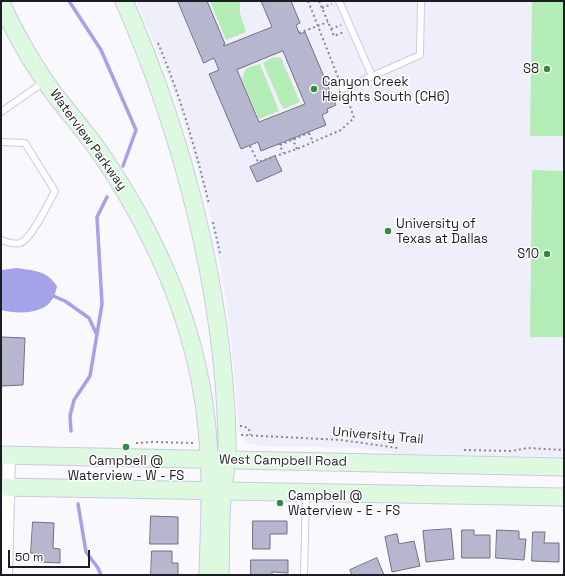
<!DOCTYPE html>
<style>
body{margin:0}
#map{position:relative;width:565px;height:576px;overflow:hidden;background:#f8f8fd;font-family:"Space Grotesk",sans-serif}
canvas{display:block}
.frame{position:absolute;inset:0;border:2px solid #1c1c25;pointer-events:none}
.scale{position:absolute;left:8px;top:550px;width:82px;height:18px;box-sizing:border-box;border:2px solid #1c1c25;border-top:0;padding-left:5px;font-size:12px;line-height:14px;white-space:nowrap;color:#1c1c25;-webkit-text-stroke:3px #fff;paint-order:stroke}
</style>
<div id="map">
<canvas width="565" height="576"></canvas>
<div class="frame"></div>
<div class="scale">50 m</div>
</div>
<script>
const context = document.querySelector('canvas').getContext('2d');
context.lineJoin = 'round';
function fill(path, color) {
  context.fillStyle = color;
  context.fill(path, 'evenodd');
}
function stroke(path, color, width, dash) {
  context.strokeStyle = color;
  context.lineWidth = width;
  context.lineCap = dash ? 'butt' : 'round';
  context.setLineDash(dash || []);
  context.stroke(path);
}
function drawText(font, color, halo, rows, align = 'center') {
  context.font = font + ' "Space Grotesk",sans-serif';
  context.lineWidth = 3;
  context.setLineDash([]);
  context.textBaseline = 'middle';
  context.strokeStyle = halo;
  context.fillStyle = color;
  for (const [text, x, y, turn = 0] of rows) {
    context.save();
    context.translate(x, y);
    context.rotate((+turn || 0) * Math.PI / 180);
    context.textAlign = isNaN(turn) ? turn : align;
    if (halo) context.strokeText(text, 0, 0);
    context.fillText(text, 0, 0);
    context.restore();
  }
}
fill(new Path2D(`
 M136,1H564V457L399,454L360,448L261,446L249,444L244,440L241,436L238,425L234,370L226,301L216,245L210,217L199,174L180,111L168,76Z`), '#efeffc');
fill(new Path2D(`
 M210,1H240V13L246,32L226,40Z
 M532,1H564V136H530Z
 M273,57L281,58L300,102L283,109L263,63Z
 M260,64L279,111L259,119L242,79L245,70L250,67Z
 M532,170L564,171V337H530Z`), '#b3edb5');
fill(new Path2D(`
 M17,268C35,271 46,270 57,286C56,290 55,295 53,298C44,315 17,314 1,310V270Z`), '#a4a2e8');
stroke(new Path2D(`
 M69,1L101,50L136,130L123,166
 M51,295L65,301L89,318L97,335
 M71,431L70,416L74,400L90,376L102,304L97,217L107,197
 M78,504L86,552L98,568L101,575`), '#a4a2e8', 3.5);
const building = new Path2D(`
 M178,1H207L225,44L223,45L224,46L272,27L261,1H291L300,23L296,25L299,33L300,34L305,32L336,105L327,109L328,112L322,115L326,125L261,151L258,142L241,149L209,74L219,70L214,58L204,63ZM283,51L305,104L259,122L237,70Z
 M275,156L282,171L257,182L250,167Z
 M1,337L25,338L23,385L1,386Z
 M151,516L178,517V544H150Z
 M253,521H287V534H270V549H253Z
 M33,522L54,523L53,548L60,549V563L39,562V554L31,553Z
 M451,529L454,559L426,562L423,531Z
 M462,530H474V535H490V558H462Z
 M497,530L519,531V539H526L524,560L496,558Z
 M533,532H545L544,543H559V562L532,561Z
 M397,534L399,544L414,541L420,566L392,572L385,537Z
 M152,551H172V563H178V575H151Z
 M377,558L384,575H352L350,570Z
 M251,560H288V573L272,572V575H251Z`);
fill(building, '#b6b6ce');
stroke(building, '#707086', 1);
const lane = new Path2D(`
 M339,1L372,76
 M343,89L420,55L421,1
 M1,112L44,82
 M1,142L25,143L55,191C49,202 31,240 20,243C14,245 7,242 1,240
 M304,575L306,493`);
const street = new Path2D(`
 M6,575L9,455`);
const secondary = new Path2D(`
 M124,1C183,135 223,289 227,436C228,457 224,479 222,500C220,525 221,550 220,575
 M1,3C16,35 34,67 55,95C72,117 90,137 105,160C161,244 201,338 208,440C212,485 209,530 208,575
 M1,455L564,467
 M1,487L564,497`);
stroke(lane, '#cacae2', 8);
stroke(street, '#cacae2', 14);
stroke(secondary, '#cacae2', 19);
stroke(new Path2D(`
 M308,1L340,82
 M319,1L334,36L344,32
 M322,8L332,4
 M331,29L341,25
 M299,33L328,22
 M158,43C180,95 196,150 209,204
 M309,133L313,142
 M292,138L297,149
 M279,143L283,153
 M280,145L309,133
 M250,146L258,162L297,149L341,130L354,118L347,97
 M213,222L220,253
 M240,426H244L249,429L250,435
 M241,435L341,440L398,448
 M136,443L154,442L195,443
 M464,450L512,451L527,448L564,450`), '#87878e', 2, [2, 3]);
stroke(lane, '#fff', 6);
stroke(street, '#fff', 12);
stroke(secondary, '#ddf9df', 17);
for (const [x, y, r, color] of [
 [547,69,4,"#318d3e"],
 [314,89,4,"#318d3e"],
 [388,231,4,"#318d3e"],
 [547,254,4,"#318d3e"],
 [126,447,4,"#318d3e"],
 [280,503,4,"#318d3e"]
]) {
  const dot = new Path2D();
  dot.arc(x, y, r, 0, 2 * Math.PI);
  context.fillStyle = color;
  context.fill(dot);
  stroke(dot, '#fff', 1.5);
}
drawText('13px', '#1c1c25', '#fff', [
 ["S8",539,69,"right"],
 ["Canyon Creek",322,82],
 ["Heights South (CH6)",322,97],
 ["University of",396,224],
 ["Texas at Dallas",396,239],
 ["S10",539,254,"right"],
 ["Campbell @",126,461,"center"],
 ["Waterview - W - FS",126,476,"center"],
 ["Campbell @",288,496],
 ["Waterview - E - FS",288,511]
], 'left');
drawText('13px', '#1c1c25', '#fff', [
 ["Waterview Parkway",88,140,54],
 ["University Trail",378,436,5],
 ["West Campbell Road",283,461,1]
]);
</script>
